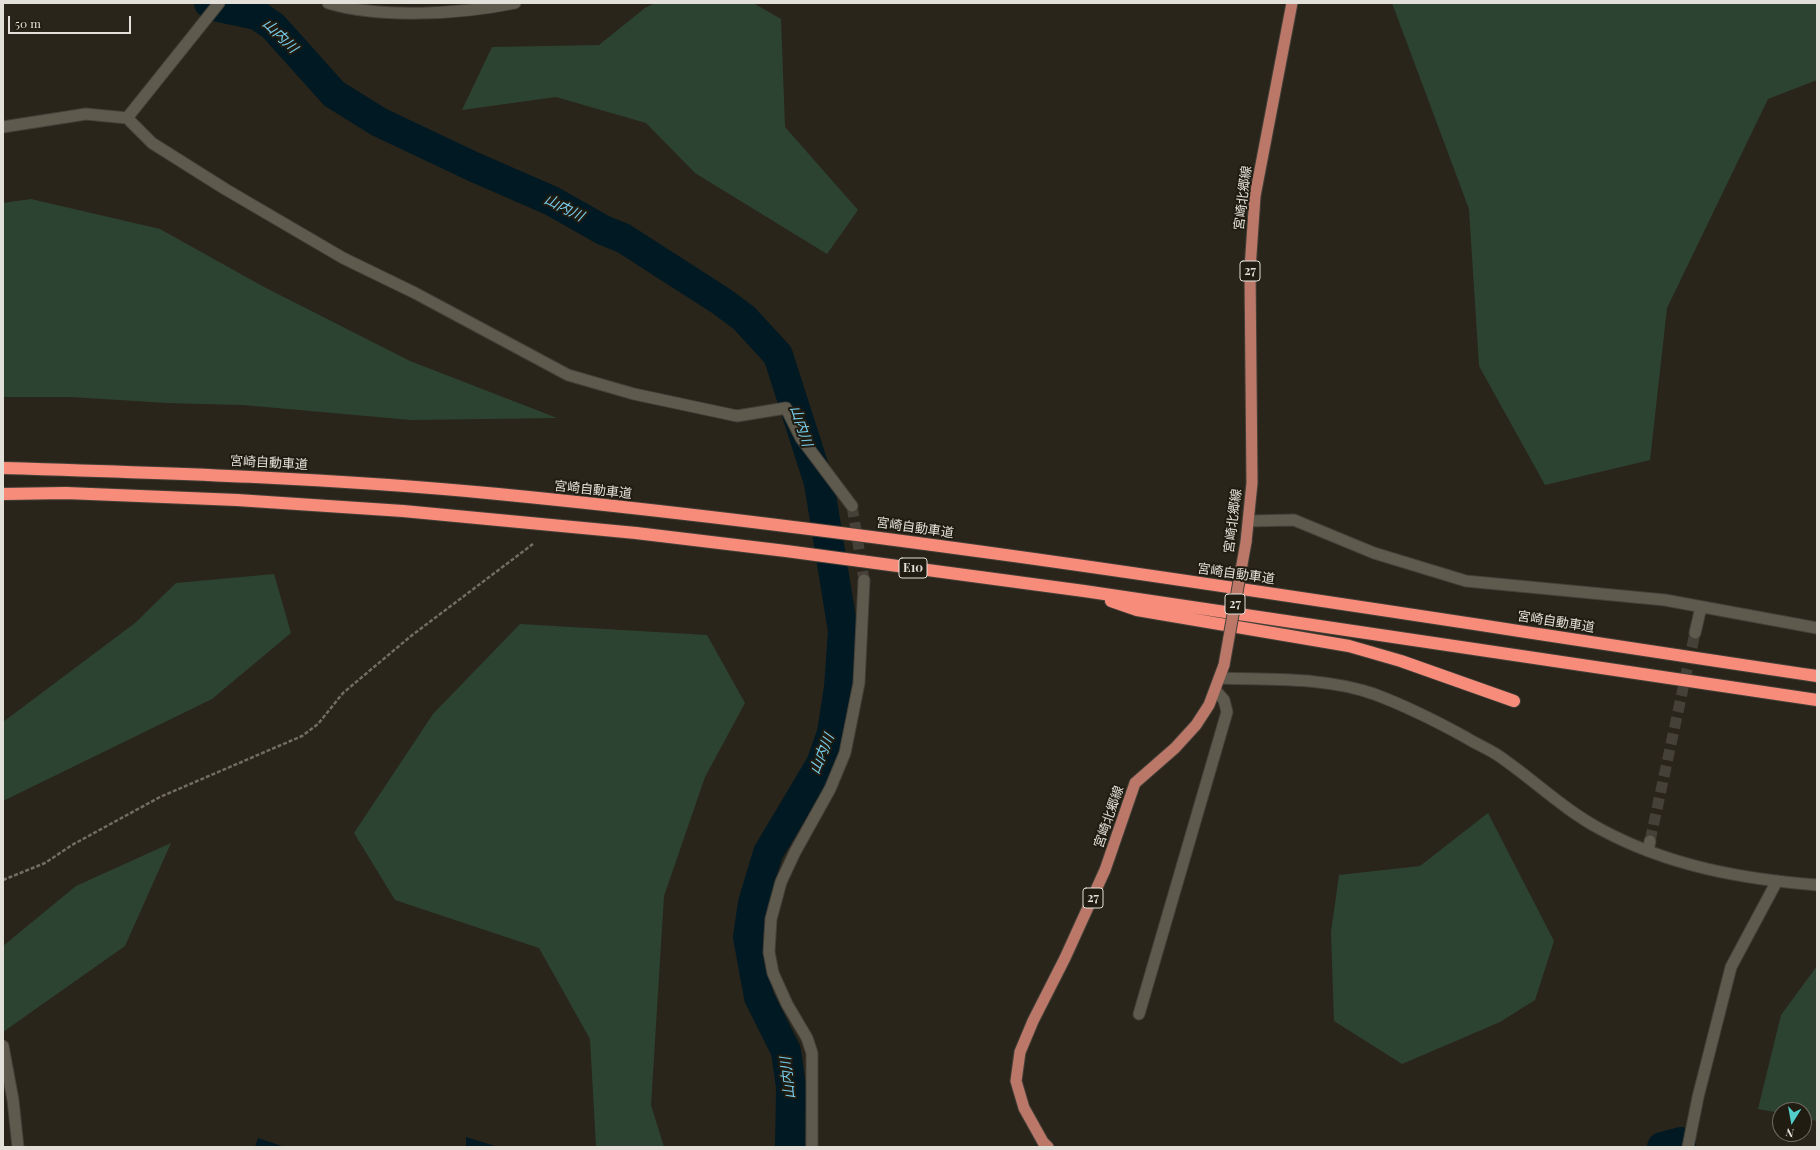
<!DOCTYPE html>
<meta charset="utf-8">
<style>
body{margin:0}
#map{position:relative;width:1820px;height:1150px;overflow:hidden;background:#2a251b;font-family:"Playfair Display",serif}
canvas{display:block}
.frame{position:absolute;inset:0;border:4px solid #e3e0d9;pointer-events:none}
.north{position:absolute;left:1772px;top:1102px;width:40px;height:40px;box-sizing:border-box;background:#201c11;border:1px solid #6e6a61;border-radius:50%;rotate:191deg;font-size:11px;font-weight:700;line-height:16px;text-align:center;color:#e3e0d9}
.north::after{content:'';display:block;margin:auto;width:14px;height:18px;background:#53cdc9;clip-path:polygon(50% 0,100% 100%,50% 72%,0 100%)}
.scale{position:absolute;left:8px;top:16px;width:123px;height:18px;box-sizing:border-box;border:2px solid #e3e0d9;border-top:0;padding-left:5px;font-size:12px;line-height:14px;white-space:nowrap;color:#e3e0d9;-webkit-text-stroke:3px #201c11;paint-order:stroke}
</style>
<div id="map">
<canvas width="1820" height="1150"></canvas>
<div class="frame"></div>
<div class="north">N</div>
<div class="scale">50 m</div>
</div>
<script>
const context = document.querySelector('canvas').getContext('2d');
context.lineJoin = 'round';
function fill(path, color) {
  context.fillStyle = color;
  context.fill(path, 'evenodd');
}
function stroke(path, color, width, dash) {
  context.strokeStyle = color;
  context.lineWidth = width;
  context.lineCap = dash ? 'butt' : 'round';
  context.setLineDash(dash || []);
  context.stroke(path);
}
function drawText(font, color, halo, rows, align = 'center') {
  context.font = font + ' "Playfair Display","Noto Sans JP",serif';
  context.lineWidth = 4;
  context.setLineDash([]);
  context.textBaseline = 'middle';
  context.strokeStyle = halo;
  context.fillStyle = color;
  for (const [text, x, y, turn = 0] of rows) {
    context.save();
    context.translate(x, y);
    context.rotate((+turn || 0) * Math.PI / 180);
    context.textAlign = isNaN(turn) ? turn : align;
    if (halo) context.strokeText(text, 0, 0);
    context.fillText(text, 0, 0);
    context.restore();
  }
}
fill(new Path2D(`
 M655,3H753L781,19L785,127L858,210L827,254L695,173L646,123L556,97L462,110L492,47L599,45L645,8Z
 M1392,3H1817V80L1768,99L1667,308L1650,460L1545,485L1479,366L1469,209Z
 M31,199L160,229L264,287L410,361L557,418L411,420L243,405L167,403L71,397H3V203Z
 M274,574L291,633L212,699L3,801V722L135,623L176,583Z
 M520,624L707,635L745,703L705,777L664,896L651,1105L664,1147H596L590,1039L539,948L395,900L354,833L433,714Z
 M1488,813L1554,941L1535,1000L1500,1022L1402,1064L1334,1021L1331,932L1339,875L1420,866Z
 M171,843L125,946L3,1032V946L76,886Z
 M1817,966V1121L1804,1118V1110H1780V1113L1758,1109L1781,1015Z`), '#2d4332');
fill(new Path2D(`
 M466,1137L498,1147H466Z
 M258,1138L285,1147H255Z`), '#001922');
stroke(new Path2D(`
 M209,3L219,7L257,15L273,26L334,94L379,122L474,167L552,201L603,230L623,238L721,301L744,318L778,355L819,483L843,631L839,687L832,733L821,764L768,853L753,903L748,937L759,997L786,1051L791,1087L790,1147
 M1662,1147L1681,1142`), '#001922', 30);
stroke(new Path2D(`
 M852,506L864,580
 M1650,841L1695,633`), '#464138', 11, [11, 5.5]);
const minor = new Path2D(`
 M328,3C381,19 461,14 515,3
 M127,118L219,3
 M3,127L86,114L127,118L152,143L225,189L343,258L415,293L568,375L634,394L737,416L786,408L801,438L852,506
 M1249,521L1294,520L1374,553L1466,581L1665,600L1817,628
 M1695,633L1701,607
 M1220,678C1272,680 1325,677 1374,694C1406,706 1436,721 1465,737C1476,744 1489,749 1499,756C1534,780 1564,810 1602,830C1669,866 1742,879 1817,885
 M1648,851L1650,841
 M1139,1014L1227,712L1224,700L1216,691
 M3,1046L13,1100L18,1147
 M812,1147V1053L807,1038L787,1004L773,973L769,952L771,919L781,882L795,852L830,789L845,753L859,683L864,580
 M1688,1147L1698,1097L1731,967L1777,881`);
const primary = new Path2D(`
 M1246,542L1252,483L1250,269L1255,196L1292,3
 M1048,1147L1043,1142L1024,1108L1016,1081L1020,1052L1033,1021L1065,958L1105,870L1135,783L1175,748L1196,725L1209,705L1224,665`);
const motorway = new Path2D(`
 M3,468C168,473 333,478 498,494C940,537 1378,611 1817,676
 M3,494L66,493L237,500L403,511L636,533L786,551L1084,591L1817,700
 M1111,601L1137,610L1349,646L1401,661L1514,701`);
stroke(minor, '#444038', 13);
stroke(primary, '#444038', 13);
stroke(motorway, '#444038', 14);
stroke(new Path2D(`
 M3,880L45,863L72,845L160,797L302,736L318,724L343,693L411,636L533,544`), '#716d64', 2.5, [4, 2]);
stroke(minor, '#5f5a4e', 11);
stroke(primary, '#bb7869', 11);
stroke(motorway, '#f88c7b', 12);
const primaryBridge = new Path2D(`
 M1224,665L1246,542`);
stroke(primaryBridge, '#444038', 13, []);
stroke(primaryBridge, '#bb7869', 11);
for (const [x, y, w] of [
 [1250,271,20],
 [913,568,28],
 [1235,604,20],
 [1093,898,20]
]) {
  const box = new Path2D();
  box.roundRect(x - w / 2, y - 10, w, 20, 3);
  context.fillStyle = '#201c11';
  context.fill(box);
  stroke(box, '#e3e0d9', 1);
}
drawText('bold 12px', '#e3e0d9', null, [
 ["27",1250,271],
 ["E10",913,568],
 ["27",1235,604],
 ["27",1093,898]
]);
drawText('13px', '#e3e0d9', '#201c11', [
 ["宮崎北郷線",1243,198,-83],
 ["宮崎自動車道",269,463,3],
 ["宮崎自動車道",593,490,6],
 ["宮崎北郷線",1233,521,-83],
 ["宮崎自動車道",915,528,8],
 ["宮崎自動車道",1236,574,8],
 ["宮崎自動車道",1556,622,9],
 ["宮崎北郷線",1109,817,-71]
]);
drawText('italic 14px', '#77cfef', '#201c11', [
 ["山内川",280,36,44],
 ["山内川",564,208,27],
 ["山内川",801,426,72],
 ["山内川",822,754,-68],
 ["山内川",788,1078,-96]
]);
</script>
